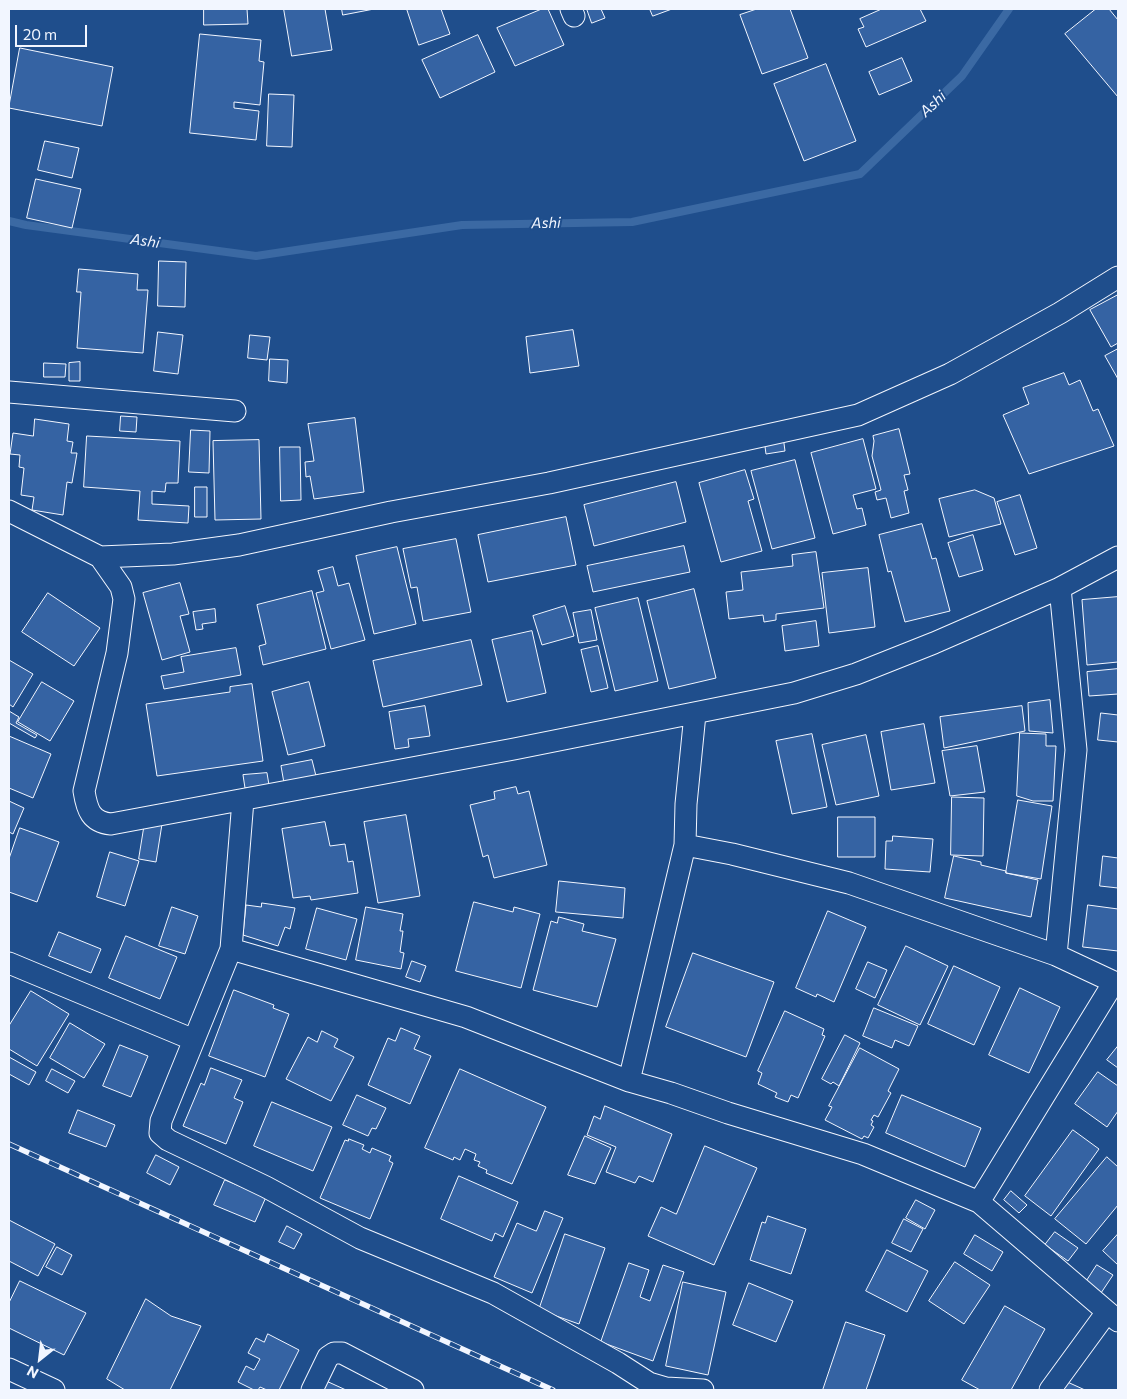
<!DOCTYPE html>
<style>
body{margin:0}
#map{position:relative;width:1127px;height:1399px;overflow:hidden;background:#1f4e8c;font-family:Commissioner,sans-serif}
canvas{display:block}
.frame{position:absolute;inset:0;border:10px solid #f2f6ff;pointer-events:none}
.north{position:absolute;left:15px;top:1334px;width:50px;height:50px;-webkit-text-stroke:4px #1f4e8c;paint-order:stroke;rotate:209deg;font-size:14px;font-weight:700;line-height:20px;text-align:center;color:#f2f6ff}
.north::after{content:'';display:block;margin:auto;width:18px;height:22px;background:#f2f6ff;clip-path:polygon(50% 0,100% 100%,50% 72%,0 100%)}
.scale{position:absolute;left:15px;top:25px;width:72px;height:22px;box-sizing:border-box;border:2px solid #f2f6ff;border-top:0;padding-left:6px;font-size:15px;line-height:18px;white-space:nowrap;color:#f2f6ff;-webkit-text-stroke:4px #1f4e8c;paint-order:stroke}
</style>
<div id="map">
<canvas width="1127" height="1399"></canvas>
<div class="frame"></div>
<div class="north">N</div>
<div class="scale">20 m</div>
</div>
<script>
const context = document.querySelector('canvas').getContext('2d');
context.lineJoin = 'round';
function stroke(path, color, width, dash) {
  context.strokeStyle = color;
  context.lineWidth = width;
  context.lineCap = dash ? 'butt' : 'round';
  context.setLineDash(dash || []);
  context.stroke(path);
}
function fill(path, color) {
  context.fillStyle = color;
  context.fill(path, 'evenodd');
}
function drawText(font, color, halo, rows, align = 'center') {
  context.font = font + ' Commissioner,sans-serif';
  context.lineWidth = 4;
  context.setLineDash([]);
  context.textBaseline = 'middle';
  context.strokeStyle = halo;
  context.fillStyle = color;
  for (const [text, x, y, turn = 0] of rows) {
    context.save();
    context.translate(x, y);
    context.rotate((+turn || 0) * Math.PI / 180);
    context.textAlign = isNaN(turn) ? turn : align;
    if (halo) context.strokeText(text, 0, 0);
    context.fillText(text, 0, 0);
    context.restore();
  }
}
stroke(new Path2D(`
 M9,221L26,225L256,256L462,225L632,222L860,174L962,76L1009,9`), '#3b69a3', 8);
const building = new Path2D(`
 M204,9H247L248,24L204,25Z
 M284,9H325L332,50L292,56Z
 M342,9H374L343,15Z
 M407,9H441L450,34L419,45Z
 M542,9H548L564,45L515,66L497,28Z
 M587,9H601L605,18L592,23Z
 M650,9H672L653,16Z
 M757,9H790L808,58L762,74L740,15Z
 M882,9H920L926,21L866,47L858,29L864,27L860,19Z
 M1096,9H1109L1118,20V97L1065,34Z
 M200,34L261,40L259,61L264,62L260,105L234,102V108L259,111L256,140L190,133Z
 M478,35L495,72L440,98L422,60Z
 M20,48L113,67L102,126L9,108Z
 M902,58L912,81L879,95L869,72Z
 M826,64L856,141L804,161L774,84Z
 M269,94L294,95L292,147L267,146Z
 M45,141L79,148L72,178L38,170Z
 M36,179L81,189L72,228L27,218Z
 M159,261L186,262L185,307L158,306Z
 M79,269L138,274L137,290H148L143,353L77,348L81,292H77Z
 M1118,295V343L1111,347L1090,310Z
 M573,330L579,366L530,373L526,337Z
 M158,332L183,335L178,374L154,371Z
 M250,335L270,337L267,360L248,358Z
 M1118,349V379L1105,356Z
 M270,359L288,360L287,383L269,381Z
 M80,362V381H69V363Z
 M44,363L66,364L65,377H44Z
 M1064,373L1069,385L1080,380L1093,411L1098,409L1114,446L1029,474L1003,415L1029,404L1023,388Z
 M121,416L137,417L136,432L120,431Z
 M355,418L364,492L314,499L310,476L306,477L305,462L314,461L308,424Z
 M35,419L69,424L67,441L73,442L71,453H77L72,483L67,482L63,515L32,510L34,497L21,495L24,468L19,467L20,455L10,454L13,433L33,436Z
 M899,429L910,474L904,475L908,490L904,491L909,513L891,518L886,498L877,500L875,492L881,490L872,456L874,441L873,436Z
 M191,430L210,431L209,473L189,472Z
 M87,436L180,441L178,483H166L165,492L152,491V504L189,506L188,523L138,520L140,491L84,487Z
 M783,436L785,451L766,454L764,439Z
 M863,439L876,489L853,495L857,509L862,508L866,525L833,534L811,453Z
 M259,440L261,519L215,520L213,441Z
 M280,447H300L301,500L281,501Z
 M795,460L815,538L772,549L751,471Z
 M745,470L754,499L748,501L762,551L721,562L699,483Z
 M676,482L686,522L594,546L584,505Z
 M195,487H207V517H195Z
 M975,490L994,498L1001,524L949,537L939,499Z
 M1020,495L1037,548L1015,555L997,502Z
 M566,517L576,565L488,582L478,535Z
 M922,524L932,559L936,558L950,611L905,622L891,571L888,572L879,535Z
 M973,535L983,570L959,577L948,543Z
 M456,539L471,612L423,621L417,587L411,588L403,549Z
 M684,546L690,572L593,592L587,566Z
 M397,547L416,624L374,634L356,556Z
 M816,552L824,608L776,614V620L764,622L763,615L729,619L726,592L743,590L741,572L793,566L792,555Z
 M333,567L338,586L349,583L365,640L331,649L316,593L324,591L318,571Z
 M868,568L875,627L829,633L822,573Z
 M180,583L189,614L180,616L190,652L162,660L143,593Z
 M694,589L716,678L669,689L647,601Z
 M312,591L326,649L263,665L259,646L266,644L257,605Z
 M48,593L100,628L74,666L22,632Z
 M1118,597V662L1087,665L1082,600Z
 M638,598L658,681L615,691L595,608Z
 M565,606L574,636L542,645L533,616Z
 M215,609L216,622L202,624L203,629L196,630L193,612Z
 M591,610L597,640L579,643L573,613Z
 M816,621L819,646L785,651L782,626Z
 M532,631L546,693L507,702L492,640Z
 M471,640L482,685L383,707L373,661Z
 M598,646L608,688L591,692L581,650Z
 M236,648L241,675L164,689L161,676L184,672L181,657Z
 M9,660L33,674L13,707L9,704Z
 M1118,669V694L1089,696L1087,672Z
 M42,682L74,701L50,741L18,722Z
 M309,682L325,746L288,755L272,692Z
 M252,684L263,761L157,776L146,704L230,692V687Z
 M1050,700L1053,733L1029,731L1028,703Z
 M425,706L430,736L408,739L409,747L395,749L389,712Z
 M1022,706L1025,731L944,748L940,717Z
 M9,711L19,717L16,723L37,735L35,738L9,723Z
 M1101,713L1118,715V742L1098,740Z
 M924,724L935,783L891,790L881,732Z
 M1020,733L1046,734V746H1056L1053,801H1033L1017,796Z
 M812,734L827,807L792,814L776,741Z
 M866,735L879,796L836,805L822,745Z
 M9,736L51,754L33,798L9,788Z
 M977,746L985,792L950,796L942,751Z
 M312,760L316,776L284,783L281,766Z
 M267,773L269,785L245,788L243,775Z
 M516,787L518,794L529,791L547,865L494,878L488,855L483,857L470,805L495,799L494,792Z
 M952,797L984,798L983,856L951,855Z
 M1018,800L1052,806L1041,879L1006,873Z
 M9,801L24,808L13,834L9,832Z
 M406,815L420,896L378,903L364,822Z
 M838,817H875V857H838Z
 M145,822L162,824L156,862L139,859Z
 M325,822L330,846L345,844L348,862L353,861L358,893L311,900L310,896L293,898L282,829Z
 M20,828L59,842L37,902L9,892V859Z
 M893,836L933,839L930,872L885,869L886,841H892Z
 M110,852L139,861L125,906L97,897Z
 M954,856L981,862V865L1006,871V873L1038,880L1031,917L945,898Z
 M1103,856L1118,858V888L1100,886Z
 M559,881L625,888L623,918L556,912Z
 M474,902L513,912L514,907L540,914L521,988L456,971Z
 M262,903L295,908L290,929L285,927L278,946L243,935L246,905L261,907Z
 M1088,905L1118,909V951L1083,947Z
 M172,907L198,916L185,954L159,946Z
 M366,907L403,914L400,931H403L400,952L404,953L401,969L356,960Z
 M317,908L357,919L346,960L306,949Z
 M828,911L866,927L834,1002L817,994L816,997L796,988Z
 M559,917L584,924L582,931L616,939L597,1007L533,990L551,921L557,923Z
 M59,932L101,949L91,973L49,956Z
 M126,936L177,957L160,999L109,978Z
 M906,946L948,966L920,1025L878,1005Z
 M693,953L774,982L746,1057L666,1027Z
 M412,961L426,966L420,982L406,977Z
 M868,962L887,970L875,998L856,989Z
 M954,966L1000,987L974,1045L928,1024Z
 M1020,988L1060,1007L1029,1073L989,1055Z
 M234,990L274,1005L273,1008L289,1014L265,1077L209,1056Z
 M31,991L69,1014L37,1066L9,1049V1026Z
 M874,1008L918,1026L909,1046L895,1040L892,1048L863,1036Z
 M785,1011L824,1029L822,1035L825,1036L798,1098L791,1095L788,1102L775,1097L777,1093L758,1084L762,1073L758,1071Z
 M70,1023L105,1044L84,1078L50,1058Z
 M401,1028L420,1036L414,1049L431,1056L410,1104L368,1085L388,1038L395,1041Z
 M322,1031L338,1039L334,1047L354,1057L331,1101L286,1079L308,1037L317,1042Z
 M845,1035L860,1043L839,1086L833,1082L831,1084L822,1079Z
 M120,1045L148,1056L131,1097L103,1086Z
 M1118,1046V1068L1107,1060Z
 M860,1048L899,1069L888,1091L891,1093L878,1117L874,1115L871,1120L873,1121L871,1125L874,1127L868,1138L864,1136L862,1139L825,1120L832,1107L829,1106Z
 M9,1057L36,1072L29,1085L9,1074Z
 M211,1068L242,1080L234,1098L243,1102L226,1144L183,1126L201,1083L204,1085Z
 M52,1069L75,1081L68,1093L46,1081Z
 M460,1069L546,1107L512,1184L486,1173L487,1170L478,1166L480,1162L474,1160L476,1154L465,1149L460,1160L454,1157L453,1160L425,1148Z
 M1098,1072L1118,1086V1111L1107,1127L1075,1104Z
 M357,1095L386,1108L376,1129L372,1128L368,1136L343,1125Z
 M902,1095L981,1128L965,1167L886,1133Z
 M272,1102L332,1127L313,1171L254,1146Z
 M605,1106L672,1134L653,1182L639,1176L635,1183L606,1172L616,1147L587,1135L594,1116L600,1119Z
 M78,1110L115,1125L106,1147L69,1133Z
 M1073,1130L1099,1149L1051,1216L1025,1196Z
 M585,1136L611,1148L595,1184L568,1175Z
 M349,1139L364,1145L362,1149L370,1153L372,1148L391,1156L389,1161L393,1163L370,1219L320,1198L345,1140L348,1141Z
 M705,1146L757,1168L714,1265L648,1236L661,1207L676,1214Z
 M156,1155L179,1167L170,1185L147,1173Z
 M1107,1157L1118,1167V1205L1086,1244L1055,1219Z
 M459,1176L518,1202L503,1237L495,1233L492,1241L441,1219Z
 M225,1180L266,1197L255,1222L214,1205Z
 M1011,1191L1027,1205L1019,1213L1004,1200Z
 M916,1200L935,1210L925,1229L906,1218Z
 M545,1211L563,1218L532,1293L494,1277L517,1223L536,1231Z
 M768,1216L806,1229L791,1274L750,1260L762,1222L765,1223Z
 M904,1219L923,1229L911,1252L892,1243Z
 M9,1220L55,1244L38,1276L9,1261Z
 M287,1226L302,1234L294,1249L279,1242Z
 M1055,1232L1078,1248L1068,1261L1045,1245Z
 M565,1234L605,1248L579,1324L539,1310Z
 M1118,1234V1265L1103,1251Z
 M975,1235L1003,1252L992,1271L964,1254Z
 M57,1247L72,1255L62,1275L46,1267Z
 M887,1250L928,1271L907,1312L866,1291Z
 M955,1262L990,1285L964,1324L929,1301Z
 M629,1263L649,1270L640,1297L650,1301L663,1265L684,1272L653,1361L601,1342Z
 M1097,1265L1113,1275L1101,1293L1086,1282Z
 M20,1281L86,1313L64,1355L9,1328V1303Z
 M683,1282L726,1292L708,1375L666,1366Z
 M749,1283L793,1301L776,1342L733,1325Z
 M146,1299L171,1316L201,1326L170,1390H125L107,1379Z
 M1005,1306L1045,1329L1011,1390H980L962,1380Z
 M846,1322L885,1335L866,1390H823Z
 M268,1334L299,1350L279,1390H267L260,1387L258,1390H254L238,1382L246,1366L254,1370L260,1359L248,1353L256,1338L264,1342Z
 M324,1380L346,1390H319Z
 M1063,1380L1085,1390H1058Z`);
fill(building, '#3563a3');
stroke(building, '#f2f6ff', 1);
const minor = new Path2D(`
 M571,9L574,16
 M9,392L235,411
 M9,511L100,557L173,554L239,545L391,512L549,483L858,415L950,374L1060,313L1118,277
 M100,557L121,587L124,599L117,653L84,791C87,810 91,822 111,824L514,749L794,693L856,674L934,643L1060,588L1118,557
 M243,800L231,949L161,1121L160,1133L168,1140L266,1187L360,1238L493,1293L618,1363L649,1383L666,1388L703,1390
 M685,845L732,854L849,883L1056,955L1118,984
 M231,949L466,1017L629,1081L671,1093L728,1113L863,1154L979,1202L1118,1321
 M1056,955L1076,750L1060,588
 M9,963L194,1040
 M629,1081L685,845L686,804L695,714
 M979,1202L1114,982
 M9,1369L54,1390
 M312,1390L328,1357L334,1353H342L413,1390
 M1050,1390L1107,1312`);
stroke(minor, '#f2f6ff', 23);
stroke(minor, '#1f4e8c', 21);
const rail = new Path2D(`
 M9,1144L553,1390`);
stroke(rail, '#f2f6ff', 5.5);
stroke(rail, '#1f4e8c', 4, [11]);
drawText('italic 15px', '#f2f6ff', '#1f4e8c', [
 ["Ashi",933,104,-44],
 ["Ashi",546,223,-1],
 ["Ashi",145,241,8]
]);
</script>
